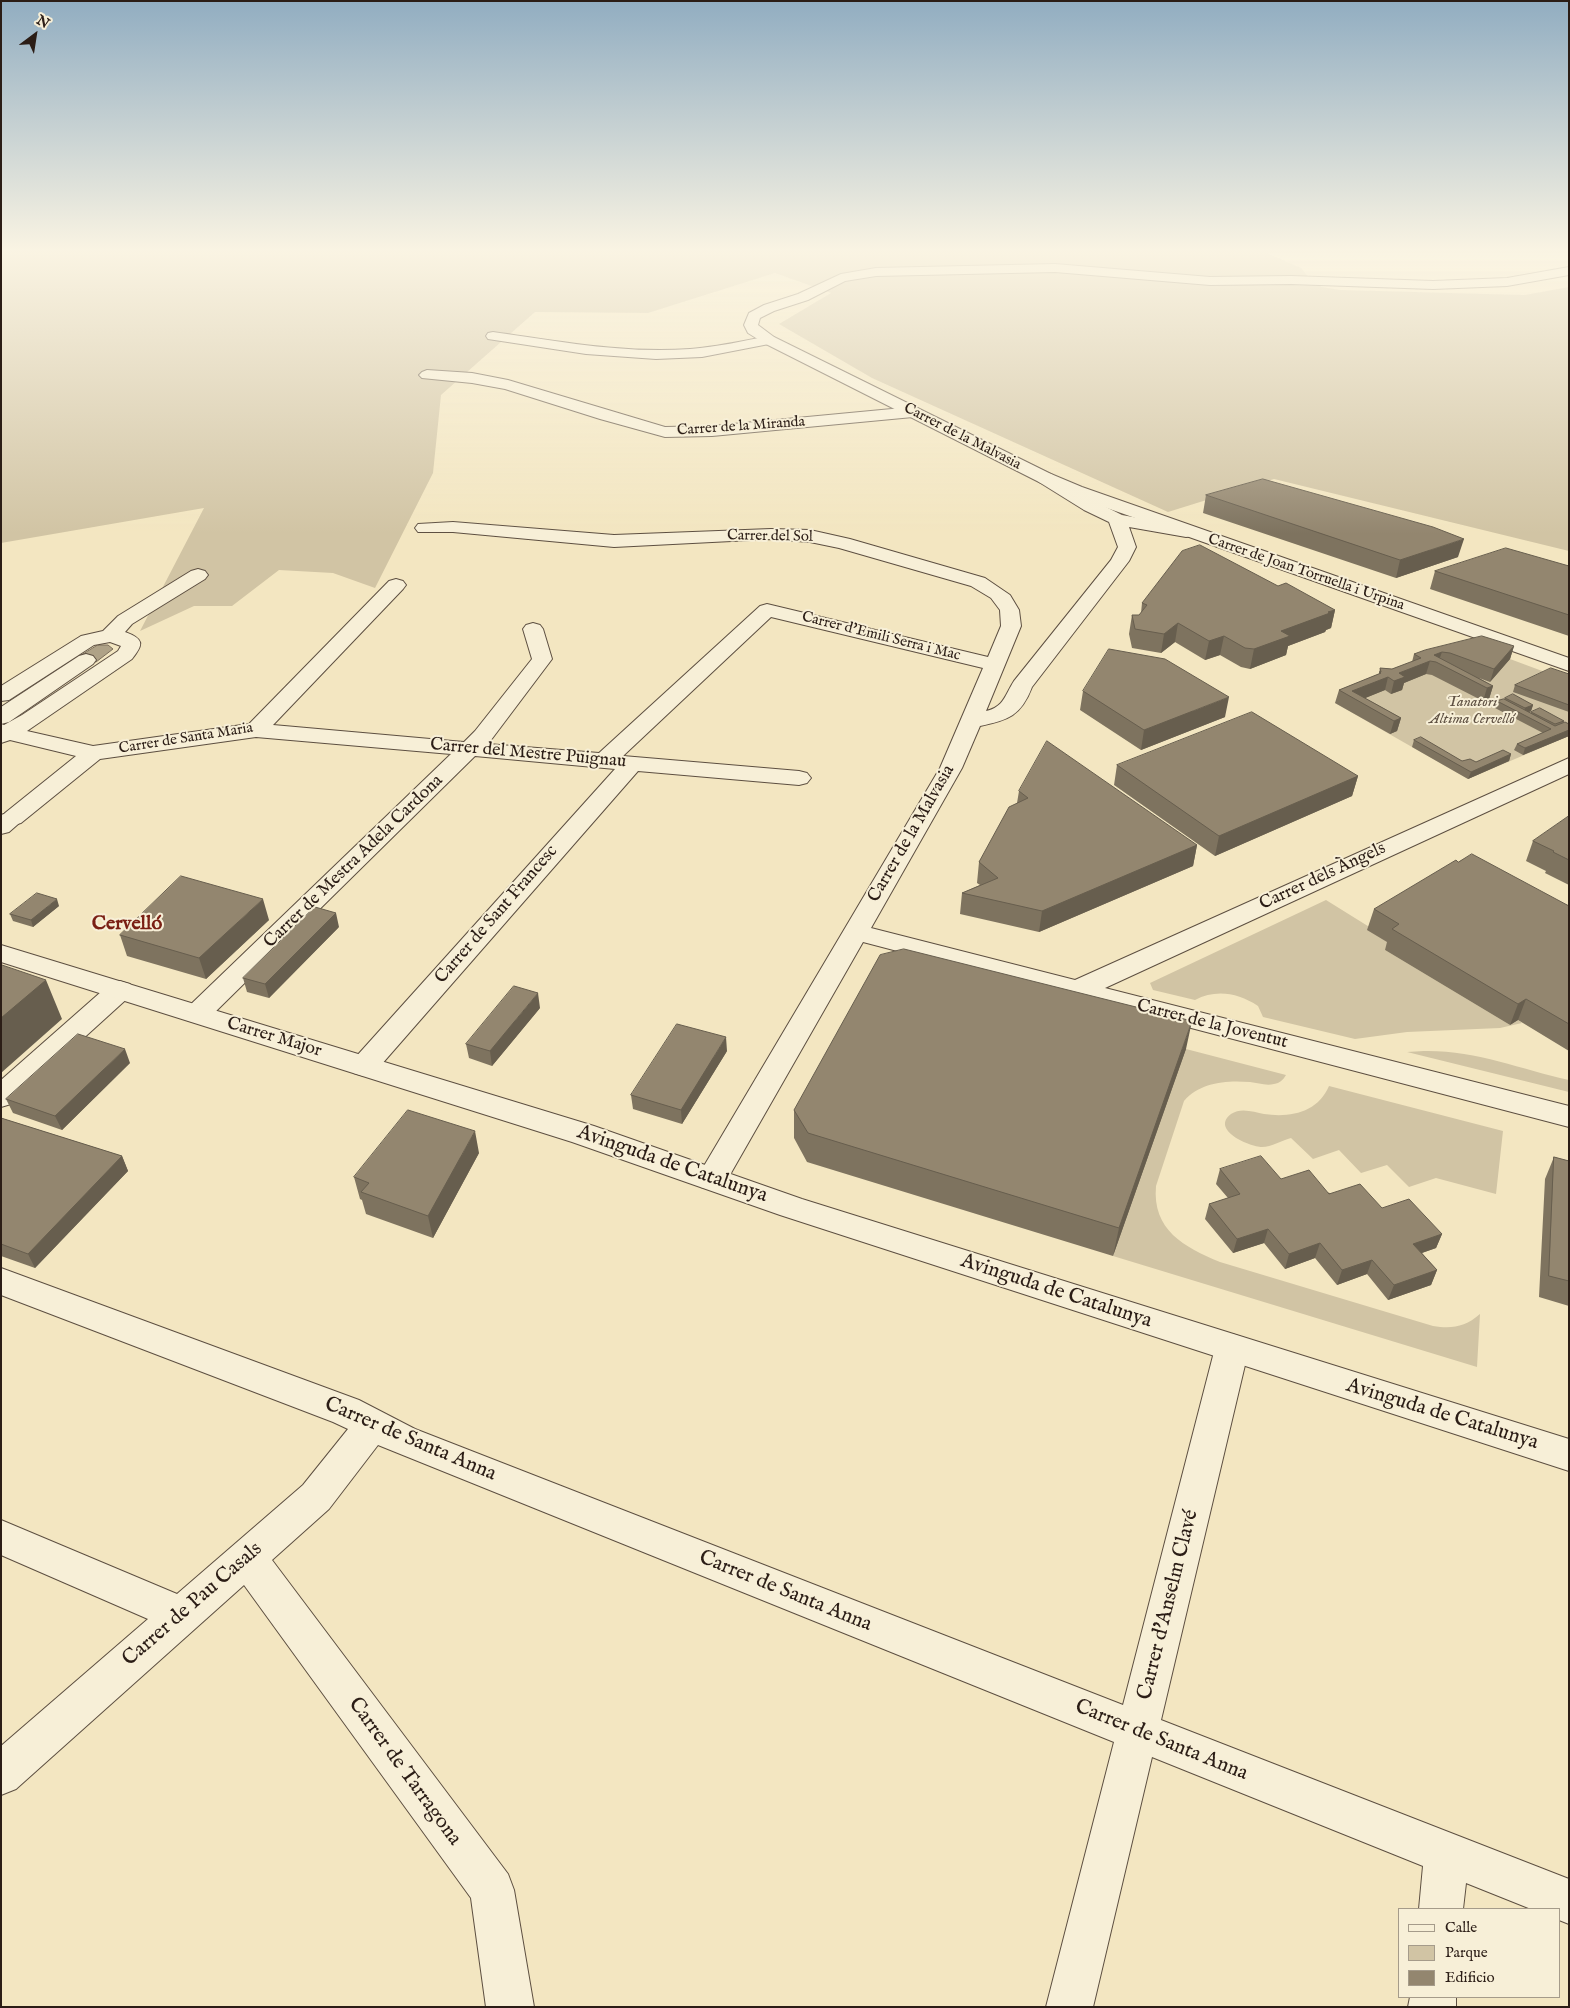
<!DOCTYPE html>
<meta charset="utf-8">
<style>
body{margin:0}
#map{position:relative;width:1570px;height:2008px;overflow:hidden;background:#f3e6c1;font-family:"IM FELL English",serif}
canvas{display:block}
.frame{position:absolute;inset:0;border:2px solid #2b1d16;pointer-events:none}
.legend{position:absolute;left:1398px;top:1908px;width:162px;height:90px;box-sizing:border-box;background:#f7efd7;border:1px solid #a59b8a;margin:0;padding:6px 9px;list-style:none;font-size:15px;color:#2b1d16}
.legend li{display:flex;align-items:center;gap:10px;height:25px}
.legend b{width:25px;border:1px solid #a59b8a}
.north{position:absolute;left:10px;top:10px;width:50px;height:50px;-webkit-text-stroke:4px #f7efd7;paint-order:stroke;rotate:31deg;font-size:14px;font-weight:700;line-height:20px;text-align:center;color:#2b1d16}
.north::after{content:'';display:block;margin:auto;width:18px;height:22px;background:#2b1d16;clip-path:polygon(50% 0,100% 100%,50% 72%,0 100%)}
</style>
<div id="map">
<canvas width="1570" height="2008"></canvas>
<div class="frame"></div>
<ul class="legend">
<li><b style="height:6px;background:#f7efd7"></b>Calle</li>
<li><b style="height:14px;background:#d1c4a4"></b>Parque</li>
<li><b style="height:14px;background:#93866f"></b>Edificio</li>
</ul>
<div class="north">N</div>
</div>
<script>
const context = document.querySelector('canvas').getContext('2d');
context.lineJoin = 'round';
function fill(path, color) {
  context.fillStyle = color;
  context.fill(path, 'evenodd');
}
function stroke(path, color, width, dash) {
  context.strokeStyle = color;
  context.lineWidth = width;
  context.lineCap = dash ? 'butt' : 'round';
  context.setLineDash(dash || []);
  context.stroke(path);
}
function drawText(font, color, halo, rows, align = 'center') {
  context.font = font + ' "IM FELL English",serif';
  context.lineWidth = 4;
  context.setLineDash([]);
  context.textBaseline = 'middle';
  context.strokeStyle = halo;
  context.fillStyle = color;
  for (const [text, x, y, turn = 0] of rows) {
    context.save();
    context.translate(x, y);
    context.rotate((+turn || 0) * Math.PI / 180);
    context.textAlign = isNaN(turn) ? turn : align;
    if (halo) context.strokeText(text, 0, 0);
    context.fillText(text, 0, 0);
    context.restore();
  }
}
fill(new Path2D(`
 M1,253H1267L1301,268L1312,281L1322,287L1340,290L1525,295L1569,287V551L1274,479L1168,512L872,378L779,324L831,293L775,273L648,313L535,312L441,395L433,473L375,588L333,573L279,570L232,606H194L140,631L204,508L1,543Z
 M1510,659L1569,681V736L1468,779L1335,703L1417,671Z
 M1326,900L1371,928L1393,945L1385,950L1510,1025L1518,1020L1522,1023L1500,1028L1407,1032L1355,1039L1263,1017L1258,1006C1238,993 1216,989 1195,1000L1153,990L1150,983Z
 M1186,1049L1286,1075C1283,1080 1280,1083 1274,1084C1266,1086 1258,1083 1250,1082C1227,1080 1200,1082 1184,1101L1156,1186C1152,1230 1184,1247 1220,1262L1433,1326C1452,1329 1465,1327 1480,1314L1477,1367L1113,1256Z
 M1424,1051C1475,1050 1520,1069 1569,1080V1092L1407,1052Z
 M1329,1086L1503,1131L1496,1194L1436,1178L1409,1187L1387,1165L1361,1173L1339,1150L1313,1159L1291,1138C1283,1140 1271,1147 1262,1147C1250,1147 1210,1130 1231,1114C1241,1107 1254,1112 1264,1114C1291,1118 1318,1112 1329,1086Z`), '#d1c4a4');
const water = new Path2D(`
 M98,645H108L113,649L96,662L77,658Z`);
fill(water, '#afa287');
stroke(water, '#7a6d5a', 1);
const pedestrian = new Path2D(`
 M86,654L93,656L96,660L93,664L9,722L1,724V707L79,656Z
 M13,811L21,813L25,818L9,832L1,834V815Z`);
const minor = new Path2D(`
 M493,332C558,341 624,354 690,349C717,347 743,341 769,336L774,337L776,340L774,343L769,344L702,357L656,359L586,354L488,339L486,336L488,333Z
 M427,370L472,373L508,380L665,427L712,426L913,407L919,409L921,412L919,415L913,417L712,436L665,437L600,419L505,389L472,383L422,378L419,375L422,372Z
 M1045,473L1051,474L1096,502L1122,515L1186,527L1192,528L1195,532L1192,536L1186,537L1129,527L1136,547L1129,561L1032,687C1021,716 1008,720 980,726L962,768L871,928L1075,980L1569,758V774L1105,988L1569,1106V1127L863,942L723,1187L712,1190L701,1187L697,1179L701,1171L940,768L983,668L771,617L623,756L799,771L807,773L811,778L807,783L799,785L638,771L374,1073L364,1076L354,1073L350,1066L354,1059L615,769L475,756L207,1020L197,1023L187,1020L183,1014L187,1008L451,754L256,737L100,759L21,823L13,825L5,823L1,818L5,813L76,756L10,740L1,743V724L4,725L22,715L118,651L121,646L110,642L94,645L9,700L1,701V686L81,636L103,631L118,616L191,571L198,569L205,571L208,575L205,579L132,624L125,632C144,639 144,644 132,659L27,731L93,746L249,724L389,581L396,579L403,581L406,585L403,589L273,725L464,742L475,731L532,659L523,629L526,625L533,623L540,625L543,629L552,659L488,744L599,753L760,606L767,604L988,657L1001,626L1000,610L991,598L971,586L839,548L810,542L771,539L614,547L453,532H418L415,528L418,524L453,522L614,535L771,529L810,530L850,539L985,578L1010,595L1019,610L1021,626L986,711C1004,707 1005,695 1014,681L1111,560L1118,547L1109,522L1084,510L1039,482L1036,478L1039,474Z
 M120,981L130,984L134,990L130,996L11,1104L1,1107V1080L110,984Z
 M1,1268L359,1400L415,1429L1123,1705L1215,1348L1220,1338L1232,1334L1244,1338L1249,1348L1161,1720L1569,1879V1924L1559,1920V1909H1531L1466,1883L1463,1909H1419L1423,1866L1152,1757L1093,2007H1046L1114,1742L378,1445L329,1509L272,1560L508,1874L514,1890L534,2007H486L471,1898L244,1585L16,1789L1,1795V1746L148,1619L1,1555V1520L177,1594L303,1485L348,1429L333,1422L1,1295Z
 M1410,1997H1456V2007H1408Z`);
const tertiary = new Path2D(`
 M1055,264L1210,277L1291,276L1433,281L1507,278L1569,267V275L1507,286L1433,289L1291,284L1210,285L1055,272L876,276L845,281L808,300L774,311L760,318L758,325L774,337L1051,474L1082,487L1569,658V671L1070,495L1039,482L764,343L748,333L744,325L749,313L764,305L798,294L841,274L876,268Z
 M1,945L594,1126L802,1199L1569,1439V1471L780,1215L572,1142L1,962Z`);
stroke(pedestrian, '#5d4f41', 2);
stroke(minor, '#5d4f41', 2);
stroke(tertiary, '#5d4f41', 2);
fill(pedestrian, '#f7efd7');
fill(minor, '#f7efd7');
fill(tertiary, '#f7efd7');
fill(new Path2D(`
 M1206,495L1458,557L1396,578L1203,513Z
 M1569,566V636L1430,589L1435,571Z
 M1278,586L1335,610L1331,628L1326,630L1325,632L1288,646L1286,655L1250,669L1241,667L1220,655L1205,660L1175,642L1161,653L1132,648L1129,634L1132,615H1139L1141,613L1142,603Z
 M1514,646L1510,659L1490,682L1479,678L1493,686L1489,699L1483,701L1432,675L1426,674L1404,683L1402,690L1391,694L1385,690L1365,698L1401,718L1397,731L1390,734L1335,703L1339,690L1379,674L1380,668L1392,669L1412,662L1414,654Z
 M1569,674V712L1513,692L1515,685Z
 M1083,691L1225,717L1141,750L1080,710Z
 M1505,698L1533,705L1531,711L1529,712L1531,713V712L1564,721L1563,723L1569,724V736L1523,755L1514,750L1517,744L1543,733L1495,708L1497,701L1504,699Z
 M1414,740L1462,761L1476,762L1511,754L1509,761L1468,779L1412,747Z
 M1117,765L1358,776L1352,796L1215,856L1114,785Z
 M1019,791L1197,845L1193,866L1039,932L960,914L962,893L980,885L977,883L979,862L1017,803Z
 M1569,816V885L1545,873L1546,871L1526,861L1533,841Z
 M59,906L33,927L13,921L10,914Z
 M1569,906V1051L1518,1020L1510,1025L1385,950L1387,942L1367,930L1374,909Z
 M269,920L206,979L127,956L120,935Z
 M339,927L269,998L247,992L243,978Z
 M540,1008L492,1066L469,1058L466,1044Z
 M1186,1049L1113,1256L807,1162L794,1138V1110Z
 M727,1051L682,1124L633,1109L631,1095Z
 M130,1063L62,1130L13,1113L6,1099Z
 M1,1118L122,1156L128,1171L35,1268L1,1256Z
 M479,1153L433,1238L366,1214L362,1200L360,1199L354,1177Z
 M1554,1157L1569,1161V1306L1539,1297L1545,1179Z
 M1220,1169L1281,1179L1382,1208L1442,1234L1436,1248L1422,1253L1437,1270L1431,1285L1388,1300L1367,1274L1337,1285L1315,1258L1285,1269L1264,1243L1233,1253L1205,1219L1209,1204L1228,1198L1216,1184Z`), '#7e735f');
fill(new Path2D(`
 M1464,539L1458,557L1396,578L1400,560Z
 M1335,610L1331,628L1326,630L1325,632L1288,646L1286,655L1250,669L1254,649L1281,631Z
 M1178,623L1175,642L1161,653L1164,634Z
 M1224,636L1220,655L1205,660L1209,641Z
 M1514,646L1510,659L1490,682L1494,669Z
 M1442,652L1438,663L1434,655Z
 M1430,661L1426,674L1404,683L1402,690L1391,694L1394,681L1399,673Z
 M1388,677L1385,690L1358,701L1352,691Z
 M1493,686L1489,699L1483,701L1487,688Z
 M1229,697L1225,717L1141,750L1144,730Z
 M1533,705L1531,711L1523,715L1525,708Z
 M1401,718L1397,731L1390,734L1394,721Z
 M1569,730V736L1523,755L1525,748Z
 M1511,754L1509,761L1468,779L1471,772Z
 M1358,776L1352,796L1215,856L1219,836Z
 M1197,845L1193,866L1039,932L1042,911Z
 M57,899L59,906L33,927L31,920Z
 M263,899L269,920L206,979L199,958Z
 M336,913L339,927L269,998L265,984Z
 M46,980L62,1019L1,1073V999Z
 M538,993L540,1008L492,1066L490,1051Z
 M1526,999L1518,1020L1510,1025L1518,1004Z
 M1192,1021L1186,1049L1113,1256L1119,1228Z
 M726,1037L727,1051L682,1124L681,1110Z
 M125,1049L130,1063L62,1130L55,1116Z
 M475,1131L479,1153L433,1238L428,1216Z
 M122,1156L128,1171L35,1268L28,1254Z
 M1268,1229L1264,1243L1233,1253L1237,1239Z
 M1442,1234L1436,1248L1407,1258L1413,1244Z
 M1320,1243L1315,1258L1285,1269L1289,1254Z
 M1372,1260L1367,1274L1337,1285L1342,1270Z
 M1437,1270L1431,1285L1388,1300L1394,1285Z`), '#675e4e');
const building = new Path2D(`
 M1263,479L1433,527L1464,539L1400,560L1206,495Z
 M1200,545L1278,586L1286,583L1335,610L1328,612L1330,613L1281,631L1290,636L1254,649L1245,648L1224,636L1209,641L1178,623L1164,634L1135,629L1132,615H1139L1147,605L1142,603L1182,551Z
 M1506,548L1569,566V615L1435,571Z
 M1482,636L1514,646L1494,669L1450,653L1442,652L1434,655L1493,686L1487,688L1436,662L1430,661L1399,673L1405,677L1394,681L1388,677L1352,691L1401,718L1394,721L1339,690L1381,673L1379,672H1381L1380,668L1392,669L1421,658L1414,654L1425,650Z
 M1109,649L1165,659L1229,697L1144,730L1083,691Z
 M1551,668L1569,674V705L1515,685Z
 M1513,694L1533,705L1525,708L1505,698Z
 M1504,699L1555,726L1565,722L1569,724V730L1525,748L1517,744L1551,729L1497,701Z
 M1540,708L1564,721L1555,724L1531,712Z
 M1252,712L1358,776L1219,836L1117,765Z
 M1421,737L1462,761L1470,759L1476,762L1503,750L1511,754L1471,772L1414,740Z
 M1047,741L1197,845L1042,911L962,893L998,878L979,862L1009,807L1028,798L1019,791Z
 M1569,816V860L1553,852L1554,851L1533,841Z
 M1472,854L1569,906V1024L1526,999L1518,1004L1392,929L1399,924L1374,909L1456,860L1458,862Z
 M181,876L263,899L199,958L120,935Z
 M37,893L57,899L31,920L10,914Z
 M315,907L336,913L265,984L243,978Z
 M904,949L1192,1021L1119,1228L808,1133L794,1110L880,955Z
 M1,965H2L46,980L1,1018Z
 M514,986L538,993L490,1051L466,1044Z
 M677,1024L726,1037L681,1110L631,1095Z
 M78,1034L125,1049L55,1116L6,1099Z
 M408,1110L475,1131L428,1216L361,1192L369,1183L354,1177Z
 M1,1118L122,1156L28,1254L1,1244Z
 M1261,1156L1281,1179L1309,1170L1329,1194L1360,1184L1382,1208L1409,1199L1442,1234L1413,1244L1437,1270L1394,1285L1372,1260L1342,1270L1320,1243L1289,1254L1268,1229L1237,1239L1209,1204L1240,1194L1220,1169Z
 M1554,1157L1569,1161V1281L1549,1276Z`);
fill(building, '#93866f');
stroke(building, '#675e4e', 1);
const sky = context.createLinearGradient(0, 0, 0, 534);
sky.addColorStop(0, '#91adc1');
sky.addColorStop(0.47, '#faf4e3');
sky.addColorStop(1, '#faf4e300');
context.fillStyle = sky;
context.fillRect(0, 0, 1570, 534);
drawText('15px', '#2b1d16', '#f7efd7', [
 ["Carrer de la Miranda",741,427,-4],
 ["Carrer de la Malvasia",962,437,27],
 ["Carrer del Sol",770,537,1],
 ["Carrer de Joan Torruella i Urpina",1306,573,19],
 ["Carrer d'Emili Serra i Mac",881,637,14],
 ["Carrer de Santa Maria",186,739,-9]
]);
drawText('italic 15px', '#5d4f41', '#f7efd7', [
 ["Tanatori",1472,703],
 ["Altima Cervelló",1472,720]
]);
drawText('18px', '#2b1d16', '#f7efd7', [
 ["Carrer del Mestre Puignau",528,754,5],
 ["Carrer de la Malvasia",912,834,-60],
 ["Carrer de Mestra Adela Cardona",354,862,-44],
 ["Carrer dels Àngels",1323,877,-25],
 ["Carrer de Sant Francesc",497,915,-49],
 ["Carrer de la Joventut",1212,1025,14],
 ["Carrer Major",274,1038,17]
]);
drawText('bold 20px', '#7a1f14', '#f7efd7', [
 ["Cervelló",127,925]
]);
drawText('21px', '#2b1d16', '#f7efd7', [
 ["Avinguda de Catalunya",672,1165,19],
 ["Avinguda de Catalunya",1056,1292,18],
 ["Avinguda de Catalunya",1442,1415,17],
 ["Carrer de Santa Anna",410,1440,23],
 ["Carrer de Santa Anna",785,1592,22],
 ["Carrer de Pau Casals",193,1605,-41],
 ["Carrer d'Anselm Clavé",1169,1605,-76],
 ["Carrer de Santa Anna",1161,1741,22],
 ["Carrer de Tarragona",404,1772,54]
]);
</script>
